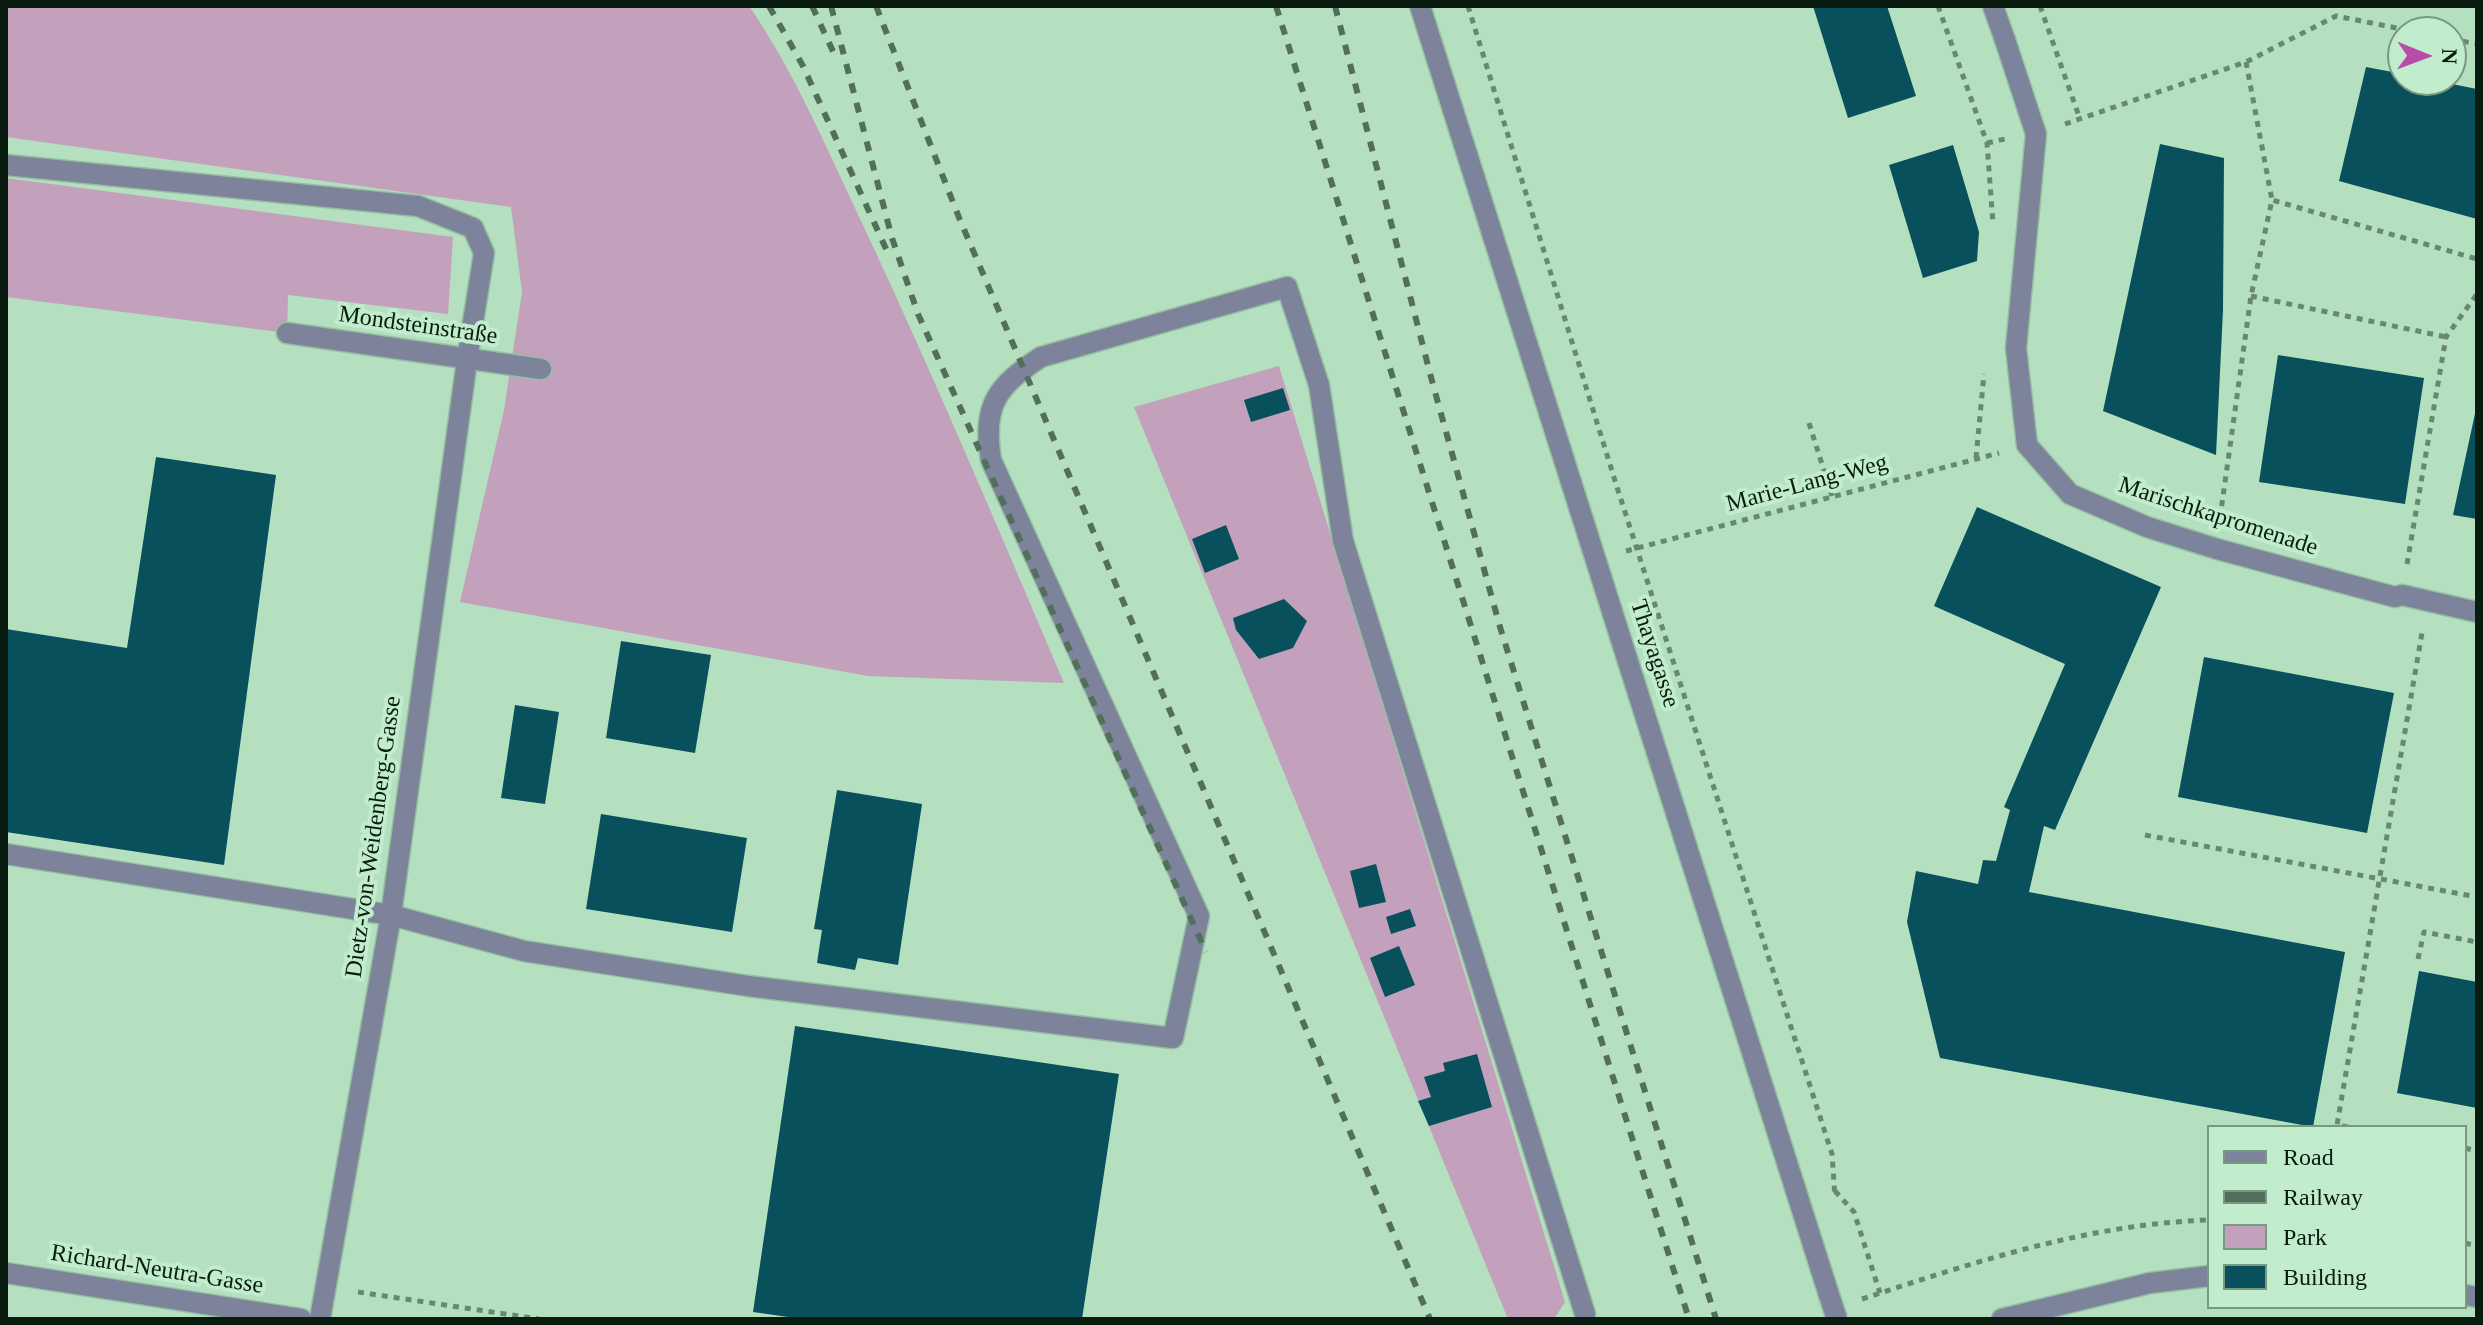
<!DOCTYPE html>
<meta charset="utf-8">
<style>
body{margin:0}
#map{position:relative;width:2483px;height:1325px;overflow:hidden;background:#b4e0bf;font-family:"Times New Roman",serif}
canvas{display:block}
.frame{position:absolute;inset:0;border:8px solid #0a1b10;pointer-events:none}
.legend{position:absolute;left:2207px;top:1125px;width:260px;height:184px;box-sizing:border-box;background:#c1edcc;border:2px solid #789981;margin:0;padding:10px 14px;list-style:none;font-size:24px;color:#0a1b10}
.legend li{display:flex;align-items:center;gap:16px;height:40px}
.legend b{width:40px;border:2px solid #789981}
.north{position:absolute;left:2387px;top:16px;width:80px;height:80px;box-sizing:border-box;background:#c1edcc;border:2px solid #789981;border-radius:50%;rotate:91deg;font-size:22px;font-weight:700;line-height:32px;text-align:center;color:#0a1b10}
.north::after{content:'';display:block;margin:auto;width:28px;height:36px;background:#b94cab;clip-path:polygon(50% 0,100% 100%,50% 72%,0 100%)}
</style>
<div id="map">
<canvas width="2483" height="1325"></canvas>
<div class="frame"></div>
<ul class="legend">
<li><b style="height:10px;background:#7c839b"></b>Road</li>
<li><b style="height:10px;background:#536f5b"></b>Railway</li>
<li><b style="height:22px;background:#c3a0bc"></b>Park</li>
<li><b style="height:22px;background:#08505c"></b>Building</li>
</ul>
<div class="north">N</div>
</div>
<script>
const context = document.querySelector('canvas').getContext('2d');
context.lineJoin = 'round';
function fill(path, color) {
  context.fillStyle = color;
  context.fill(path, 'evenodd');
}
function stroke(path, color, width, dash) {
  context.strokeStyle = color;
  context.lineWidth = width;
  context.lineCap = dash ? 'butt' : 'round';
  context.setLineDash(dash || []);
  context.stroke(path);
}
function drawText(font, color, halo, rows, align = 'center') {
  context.font = font + ' "Times New Roman",serif';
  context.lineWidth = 8;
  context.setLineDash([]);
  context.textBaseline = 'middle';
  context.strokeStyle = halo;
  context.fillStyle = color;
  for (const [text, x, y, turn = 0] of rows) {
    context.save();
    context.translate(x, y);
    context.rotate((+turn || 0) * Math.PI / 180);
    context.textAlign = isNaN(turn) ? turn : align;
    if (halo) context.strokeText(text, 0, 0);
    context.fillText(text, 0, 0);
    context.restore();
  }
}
fill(new Path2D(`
 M6,6H749C796,74 828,152 864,227C934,377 999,530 1064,683L868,676L460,602L504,410L522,292L511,207L6,137Z
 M6,178L453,237L448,314L288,295L287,333L6,297Z
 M1279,366L1565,1302L1554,1319H1508L1134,407Z`), '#c3a0bc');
fill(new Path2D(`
 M1813,6H1887L1916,96L1848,118Z
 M2366,67L2403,74V80H2432L2477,89V219L2339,181Z
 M2160,144L2224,158L2223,310L2216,455L2103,411Z
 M1953,145L1979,232L1977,261L1923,278L1889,165Z
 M2278,355L2424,378L2405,504L2259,482Z
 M1283,388L1290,410L1251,422L1244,400Z
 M2476,409H2477V519L2453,515Z
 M156,457L276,475L224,865L6,832V629L127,648Z
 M1977,507L2161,587L2055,830L2044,826L2029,892L2345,952L2313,1127L1940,1058L1907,922L1916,871L1978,884L1983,860L1996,861L2010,810L2004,807L2065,664L1934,606Z
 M1226,525L1239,559L1205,573L1192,539Z
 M1284,599L1307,621L1293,648L1259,659L1236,630L1233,618Z
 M621,641L711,655L695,753L606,738Z
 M2204,657L2394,693L2367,833L2178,797Z
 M515,705L559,712L545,804L501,798Z
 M837,790L922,804L898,965L858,958L855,970L817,963L822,930L814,929Z
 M601,814L747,838L732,932L586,909Z
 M1376,864L1386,902L1359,908L1350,871Z
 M1410,909L1416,926L1391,934L1386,917Z
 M1399,946L1415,985L1385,997L1370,958Z
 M2419,971L2477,982V1108L2397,1093Z
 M795,1026L1119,1074L1082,1319H802L753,1312Z
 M1477,1054L1492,1107L1429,1126L1418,1101L1431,1097L1424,1077L1445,1071L1443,1063Z`), '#08505c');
const service = new Path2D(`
 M6,165L418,206L473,228L484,253L467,360
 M6,854L391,915L524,951L748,986L1173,1038L1199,916L991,460C982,405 997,386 1041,357L1287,287L1319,385L1343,541L1585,1314`);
const pedestrian = new Path2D(`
 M1993,6L2005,40`);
const minor = new Path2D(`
 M1420,6L1829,1295
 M2005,40L2036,134L2016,348L2027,445L2070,494L2147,527L2217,549L2395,597L2402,595L2477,612
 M287,333L541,369
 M320,1319L391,915L467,360`);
const tertiary = new Path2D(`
 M6,1273L301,1319
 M2465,1295L2477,1297
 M2002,1319L2150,1283L2209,1276`);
stroke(service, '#95bda0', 23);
stroke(pedestrian, '#95bda0', 23);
stroke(minor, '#95bda0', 23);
stroke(tertiary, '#95bda0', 23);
stroke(new Path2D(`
 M1468,6L1616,484L1832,1154L1835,1197
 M1938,6L1987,143L1993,224
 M2040,6L2080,119
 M2451,39L2477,44
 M2246,62L2272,200
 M2065,124L2246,62L2336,16L2417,32
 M1987,143L2005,139
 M2251,296L2446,337
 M1809,423L1832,496
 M1976,458L1984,374
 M2220,518L2251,296L2272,200L2477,259
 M1626,551L1999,453
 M2407,564L2446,337L2477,294
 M2145,835L2477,897
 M2418,959L2424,932L2477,942
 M2348,1127L2337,1125L2422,633
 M2465,1148L2477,1151
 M1835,1191L1854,1212L1880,1293
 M2465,1243L2477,1246
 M358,1292L539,1319
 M1862,1299C1975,1262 2088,1224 2209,1220`), '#688870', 5, [6, 6]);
stroke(service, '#7c839b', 20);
stroke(pedestrian, '#7c839b', 20);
stroke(minor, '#7c839b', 20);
stroke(tertiary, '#7c839b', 20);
stroke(new Path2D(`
 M769,6L803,66L887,251
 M812,6L837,60
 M831,6L892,238L918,314L1206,952
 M876,6L960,220L1430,1319
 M1276,6L1689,1319
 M1335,6L1432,381L1500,627L1716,1319`), '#536f5b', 6, [10, 10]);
const minorBridge = new Path2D(`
 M1829,1295L1837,1319`);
stroke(minorBridge, '#95bda0', 23, []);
stroke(minorBridge, '#7c839b', 20);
drawText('24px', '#0a1b10', '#c1edcc', [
 ["Mondsteinstraße",418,326,8],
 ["Marie-Lang-Weg",1807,484,-15],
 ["Marischkapromenade",2218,517,18],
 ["Thayagasse",1654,654,72],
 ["Dietz-von-Weidenberg-Gasse",374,837,-82],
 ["Richard-Neutra-Gasse",157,1270,9]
]);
</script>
